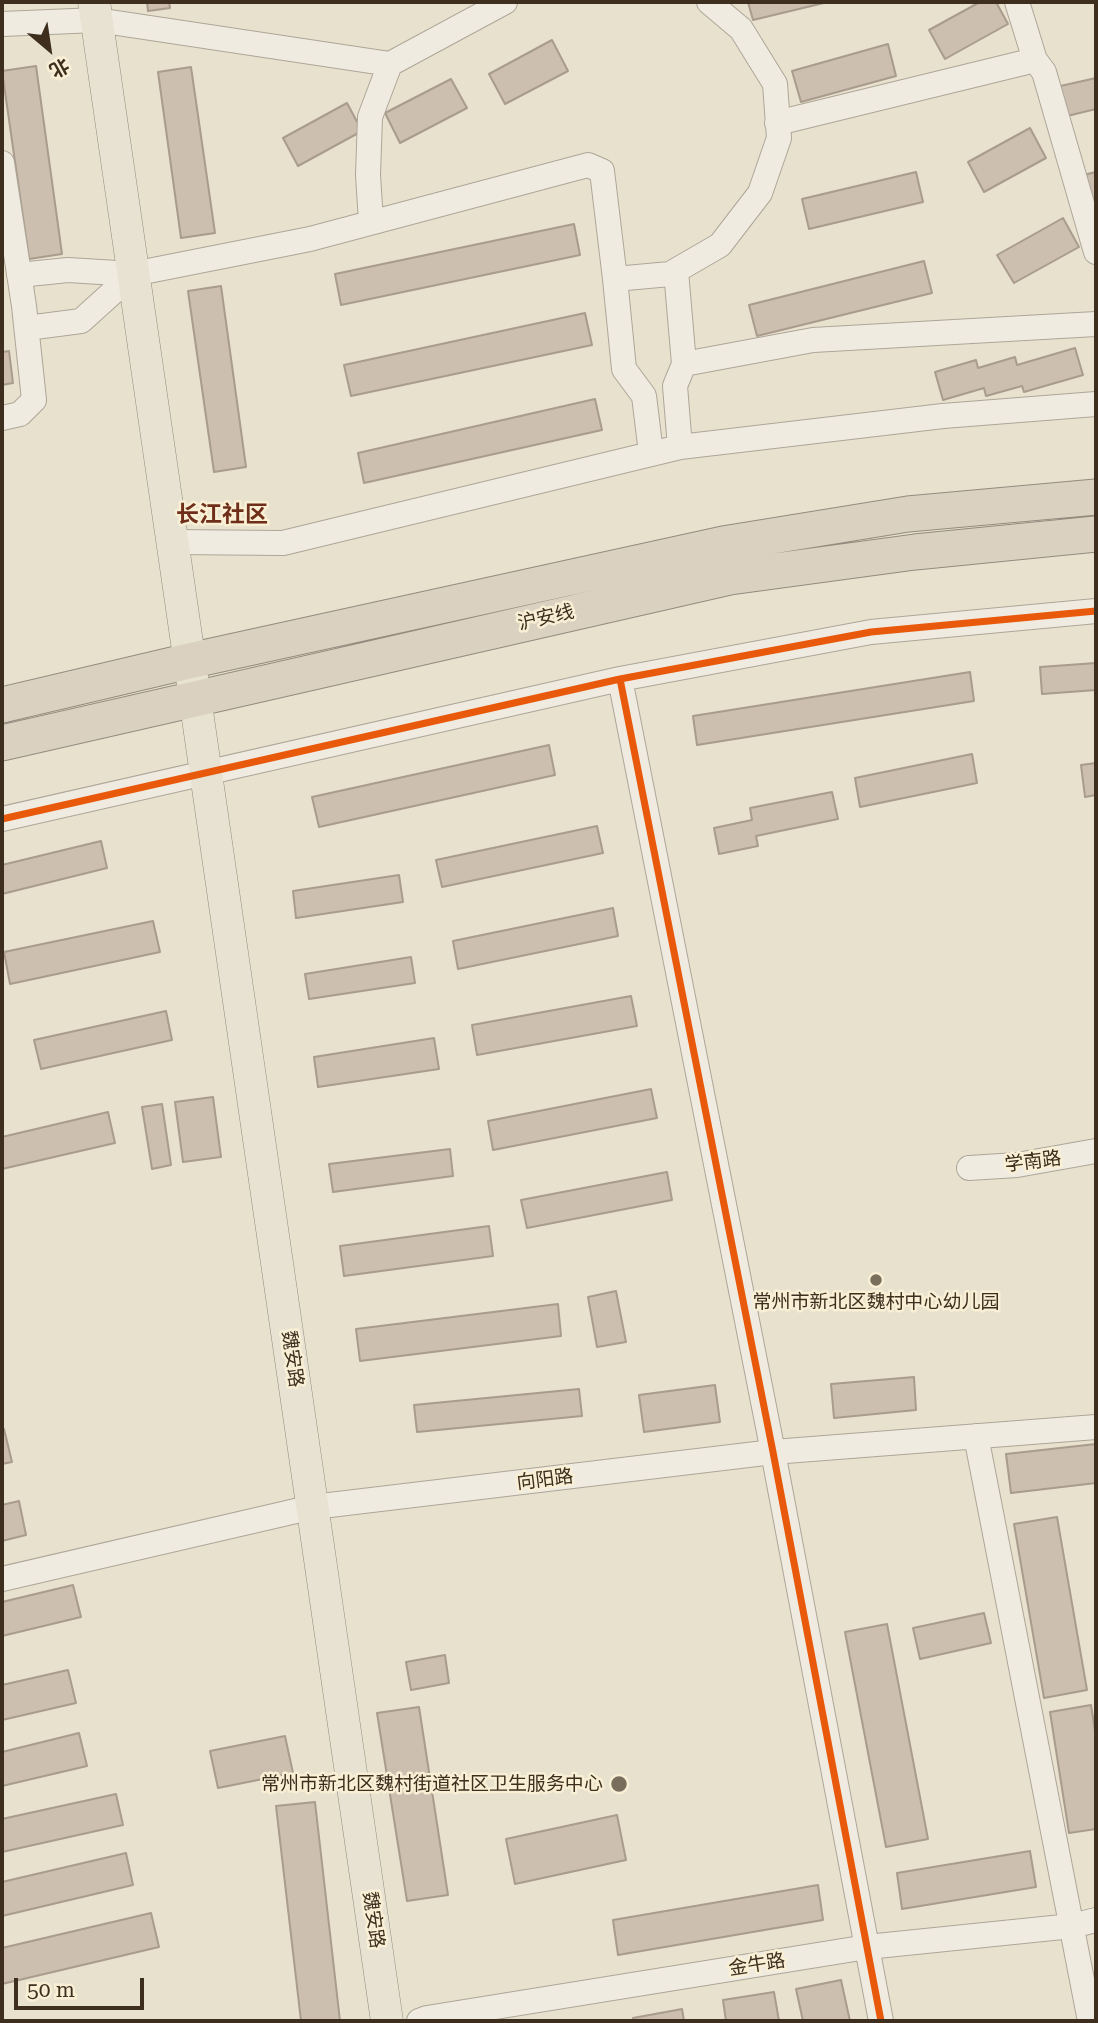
<!DOCTYPE html>
<meta charset="utf-8">
<style>
body{margin:0}
#map{position:relative;width:1098px;height:2023px;overflow:hidden;background:#e8e1ce;font-family:"Roboto Serif","Noto Sans SC",serif}
canvas{display:block}
.frame{position:absolute;inset:0;border:4px solid #3d2e1e;pointer-events:none}
.north{position:absolute;left:14px;top:14px;width:70px;height:70px;-webkit-text-stroke:5px #f8efd5;paint-order:stroke;rotate:151deg;font-size:19px;font-weight:700;line-height:28px;text-align:center;color:#3d2e1e}
.north::after{content:'';display:block;margin:auto;width:24px;height:32px;background:#3d2e1e;clip-path:polygon(50% 0,100% 100%,50% 72%,0 100%)}
.scale{position:absolute;left:14px;top:1978px;width:130px;height:32px;box-sizing:border-box;border:4px solid #3d2e1e;border-top:0;padding-left:9px;font-size:21px;line-height:24px;white-space:nowrap;color:#3d2e1e;-webkit-text-stroke:5px #f8efd5;paint-order:stroke}
</style>
<div id="map">
<canvas width="1098" height="2023"></canvas>
<div class="frame"></div>
<div class="north">北</div>
<div class="scale">50 m</div>
</div>
<script>
const context = document.querySelector('canvas').getContext('2d');
context.lineJoin = 'round';
function fill(path, color) {
  context.fillStyle = color;
  context.fill(path, 'evenodd');
}
function stroke(path, color, width, dash) {
  context.strokeStyle = color;
  context.lineWidth = width;
  context.lineCap = dash ? 'butt' : 'round';
  context.setLineDash(dash || []);
  context.stroke(path);
}
function drawText(font, color, halo, rows, align = 'center') {
  context.font = font + ' "Roboto Serif","Noto Sans SC",serif';
  context.lineWidth = 5;
  context.setLineDash([]);
  context.textBaseline = 'middle';
  context.strokeStyle = halo;
  context.fillStyle = color;
  for (const [text, x, y, turn = 0] of rows) {
    context.save();
    context.translate(x, y);
    context.rotate((+turn || 0) * Math.PI / 180);
    context.textAlign = isNaN(turn) ? turn : align;
    if (halo) context.strokeText(text, 0, 0);
    context.fillText(text, 0, 0);
    context.restore();
  }
}
const building = new Path2D(`
 M147,2H169L170,8L148,11Z
 M748,2H828L753,20Z
 M980,2H996L1008,24L945,59L929,30Z
 M552,40L568,71L505,104L489,74Z
 M888,44L896,76L801,102L792,71Z
 M36,66L62,254L29,259L2,71Z
 M191,67L215,233L181,238L158,72Z
 M1096,78V109L1063,117L1056,87Z
 M451,79L467,108L400,143L385,113Z
 M347,103L362,131L298,166L283,138Z
 M1030,128L1046,158L984,192L968,162Z
 M916,172L923,202L809,229L802,199Z
 M1096,172V203L1090,205L1083,175Z
 M1063,218L1079,247L1014,283L997,255Z
 M574,224L580,255L341,305L335,274Z
 M924,261L932,293L757,336L749,305Z
 M221,286L246,467L214,472L188,291Z
 M585,313L592,345L351,396L344,365Z
 M1075,348L1083,375L1024,392L1022,386L986,396L984,388L943,400L935,372L976,360L978,368L1015,357L1017,365Z
 M9,351L13,383L2,385V352Z
 M595,399L602,430L364,483L358,453Z
 M1096,663V690L1042,694L1040,667Z
 M970,672L974,701L697,745L693,716Z
 M549,745L555,775L319,827L312,797Z
 M972,754L977,783L860,807L855,778Z
 M1096,763V795L1085,797L1081,765Z
 M832,792L838,819L756,836L758,846L719,854L714,828L752,820L750,808Z
 M597,826L603,853L442,887L436,860Z
 M101,841L107,868L2,894V865Z
 M399,875L403,902L296,918L293,891Z
 M613,908L618,936L458,969L453,941Z
 M153,921L160,952L10,984L4,952Z
 M411,957L415,983L309,999L305,974Z
 M631,996L637,1026L477,1055L472,1025Z
 M166,1011L172,1040L41,1069L34,1040Z
 M434,1038L439,1069L318,1087L314,1057Z
 M651,1089L657,1118L493,1150L488,1121Z
 M213,1097L221,1157L183,1162L175,1102Z
 M162,1104L171,1165L152,1169L142,1107Z
 M108,1112L115,1143L2,1169V1137Z
 M450,1149L453,1176L333,1192L329,1164Z
 M667,1172L672,1200L527,1228L521,1200Z
 M489,1226L493,1256L344,1276L340,1246Z
 M616,1291L626,1342L597,1347L588,1297Z
 M558,1304L561,1336L360,1361L356,1329Z
 M914,1377L916,1410L834,1418L831,1384Z
 M715,1385L720,1422L644,1432L639,1395Z
 M579,1389L582,1416L417,1432L414,1405Z
 M4,1429L12,1462L2,1464V1430Z
 M1096,1444V1483L1011,1493L1006,1454Z
 M19,1501L26,1535L2,1541V1505Z
 M1057,1517L1087,1690L1044,1698L1014,1524Z
 M73,1585L81,1617L2,1636V1602Z
 M984,1613L991,1643L920,1659L913,1628Z
 M887,1624L928,1839L886,1847L845,1632Z
 M445,1655L449,1683L411,1690L406,1662Z
 M68,1670L76,1703L2,1720V1685Z
 M1091,1705L1096,1737V1829L1069,1833L1050,1712Z
 M419,1707L448,1895L407,1901L377,1713Z
 M79,1733L87,1766L2,1786V1752Z
 M285,1736L293,1773L218,1788L210,1751Z
 M116,1794L123,1825L2,1852V1819Z
 M315,1802L340,2021H301L276,1806Z
 M617,1815L626,1860L515,1884L506,1839Z
 M1030,1851L1036,1887L902,1909L897,1873Z
 M126,1853L133,1885L2,1916V1882Z
 M818,1885L823,1920L618,1955L613,1920Z
 M151,1913L159,1947L2,1984V1948Z
 M841,1980L850,2021H803L796,1989Z
 M774,1992L779,2021H726L723,2000Z
 M682,2009L684,2021H634L633,2018Z`);
fill(building, '#ccbfaf');
stroke(building, '#a99c8d', 2);
const minor = new Path2D(`
 M1017,2L1035,60L1044,72L1096,252
 M2,24L97,20L390,64
 M777,123L1035,60
 M2,163L24,306L34,400L20,414L2,418
 M371,222L368,175L370,117L390,64L505,2
 M676,271L684,364L675,386L680,447
 M19,275L68,270L133,274L310,239L588,165L602,171L615,279L670,274L720,245L760,193L779,138L775,84L741,29L709,2
 M615,279L624,369L644,396L651,453
 M27,328L81,321L133,274
 M684,364L813,340L1096,324
 M172,542L283,543L680,447L943,416L1096,404
 M620,679L773,1452L881,2021
 M2,819L620,679L871,632L1096,611
 M969,1168L1017,1165L1096,1151
 M976,1436L1090,2021
 M2,1579L313,1507L773,1452L1096,1427
 M419,2021L427,2018L867,1947L1072,1926L1096,1920`);
const major = new Path2D(`
 M94,2L387,2021`);
const highway = new Path2D(`
 M2,705L189,661L723,544L908,514L1096,497
 M2,743L730,577L915,552L1096,534`);
stroke(minor, '#ada698', 26);
stroke(major, '#938b7e', 33);
stroke(highway, '#938b7e', 37);
stroke(minor, '#f0ebe1', 24);
stroke(major, '#e7e2d2', 32);
stroke(highway, '#dbd1c0', 35);
stroke(new Path2D(`
 M620,679L773,1452L881,2021
 M2,819L620,679L871,632L1096,611`), '#e8590c', 7);
for (const [x, y, r, color] of [
 [876,1280,7,"#796d5c"],
 [619,1784,9,"#796d5c"]
]) {
  const dot = new Path2D();
  dot.arc(x, y, r, 0, 2 * Math.PI);
  context.fillStyle = color;
  context.fill(dot);
  stroke(dot, '#f8efd5', 2.5);
}
drawText('19px', '#3d2e1e', '#f8efd5', [
 ["沪安线",546,618,-13],
 ["学南路",1033,1162,-7],
 ["魏安路",292,1359,82],
 ["向阳路",545,1480,-7],
 ["魏安路",373,1920,82],
 ["金牛路",757,1965,-9]
]);
drawText('19px', '#3d2e1e', '#f8efd5', [
 ["常州市新北区魏村中心幼儿园",876,1302],
 ["常州市新北区魏村街道社区卫生服务中心",603,1784,"right"]
]);
drawText('bold 23px', '#6e2e19', '#f8efd5', [
 ["长江社区",222,515]
]);
</script>
